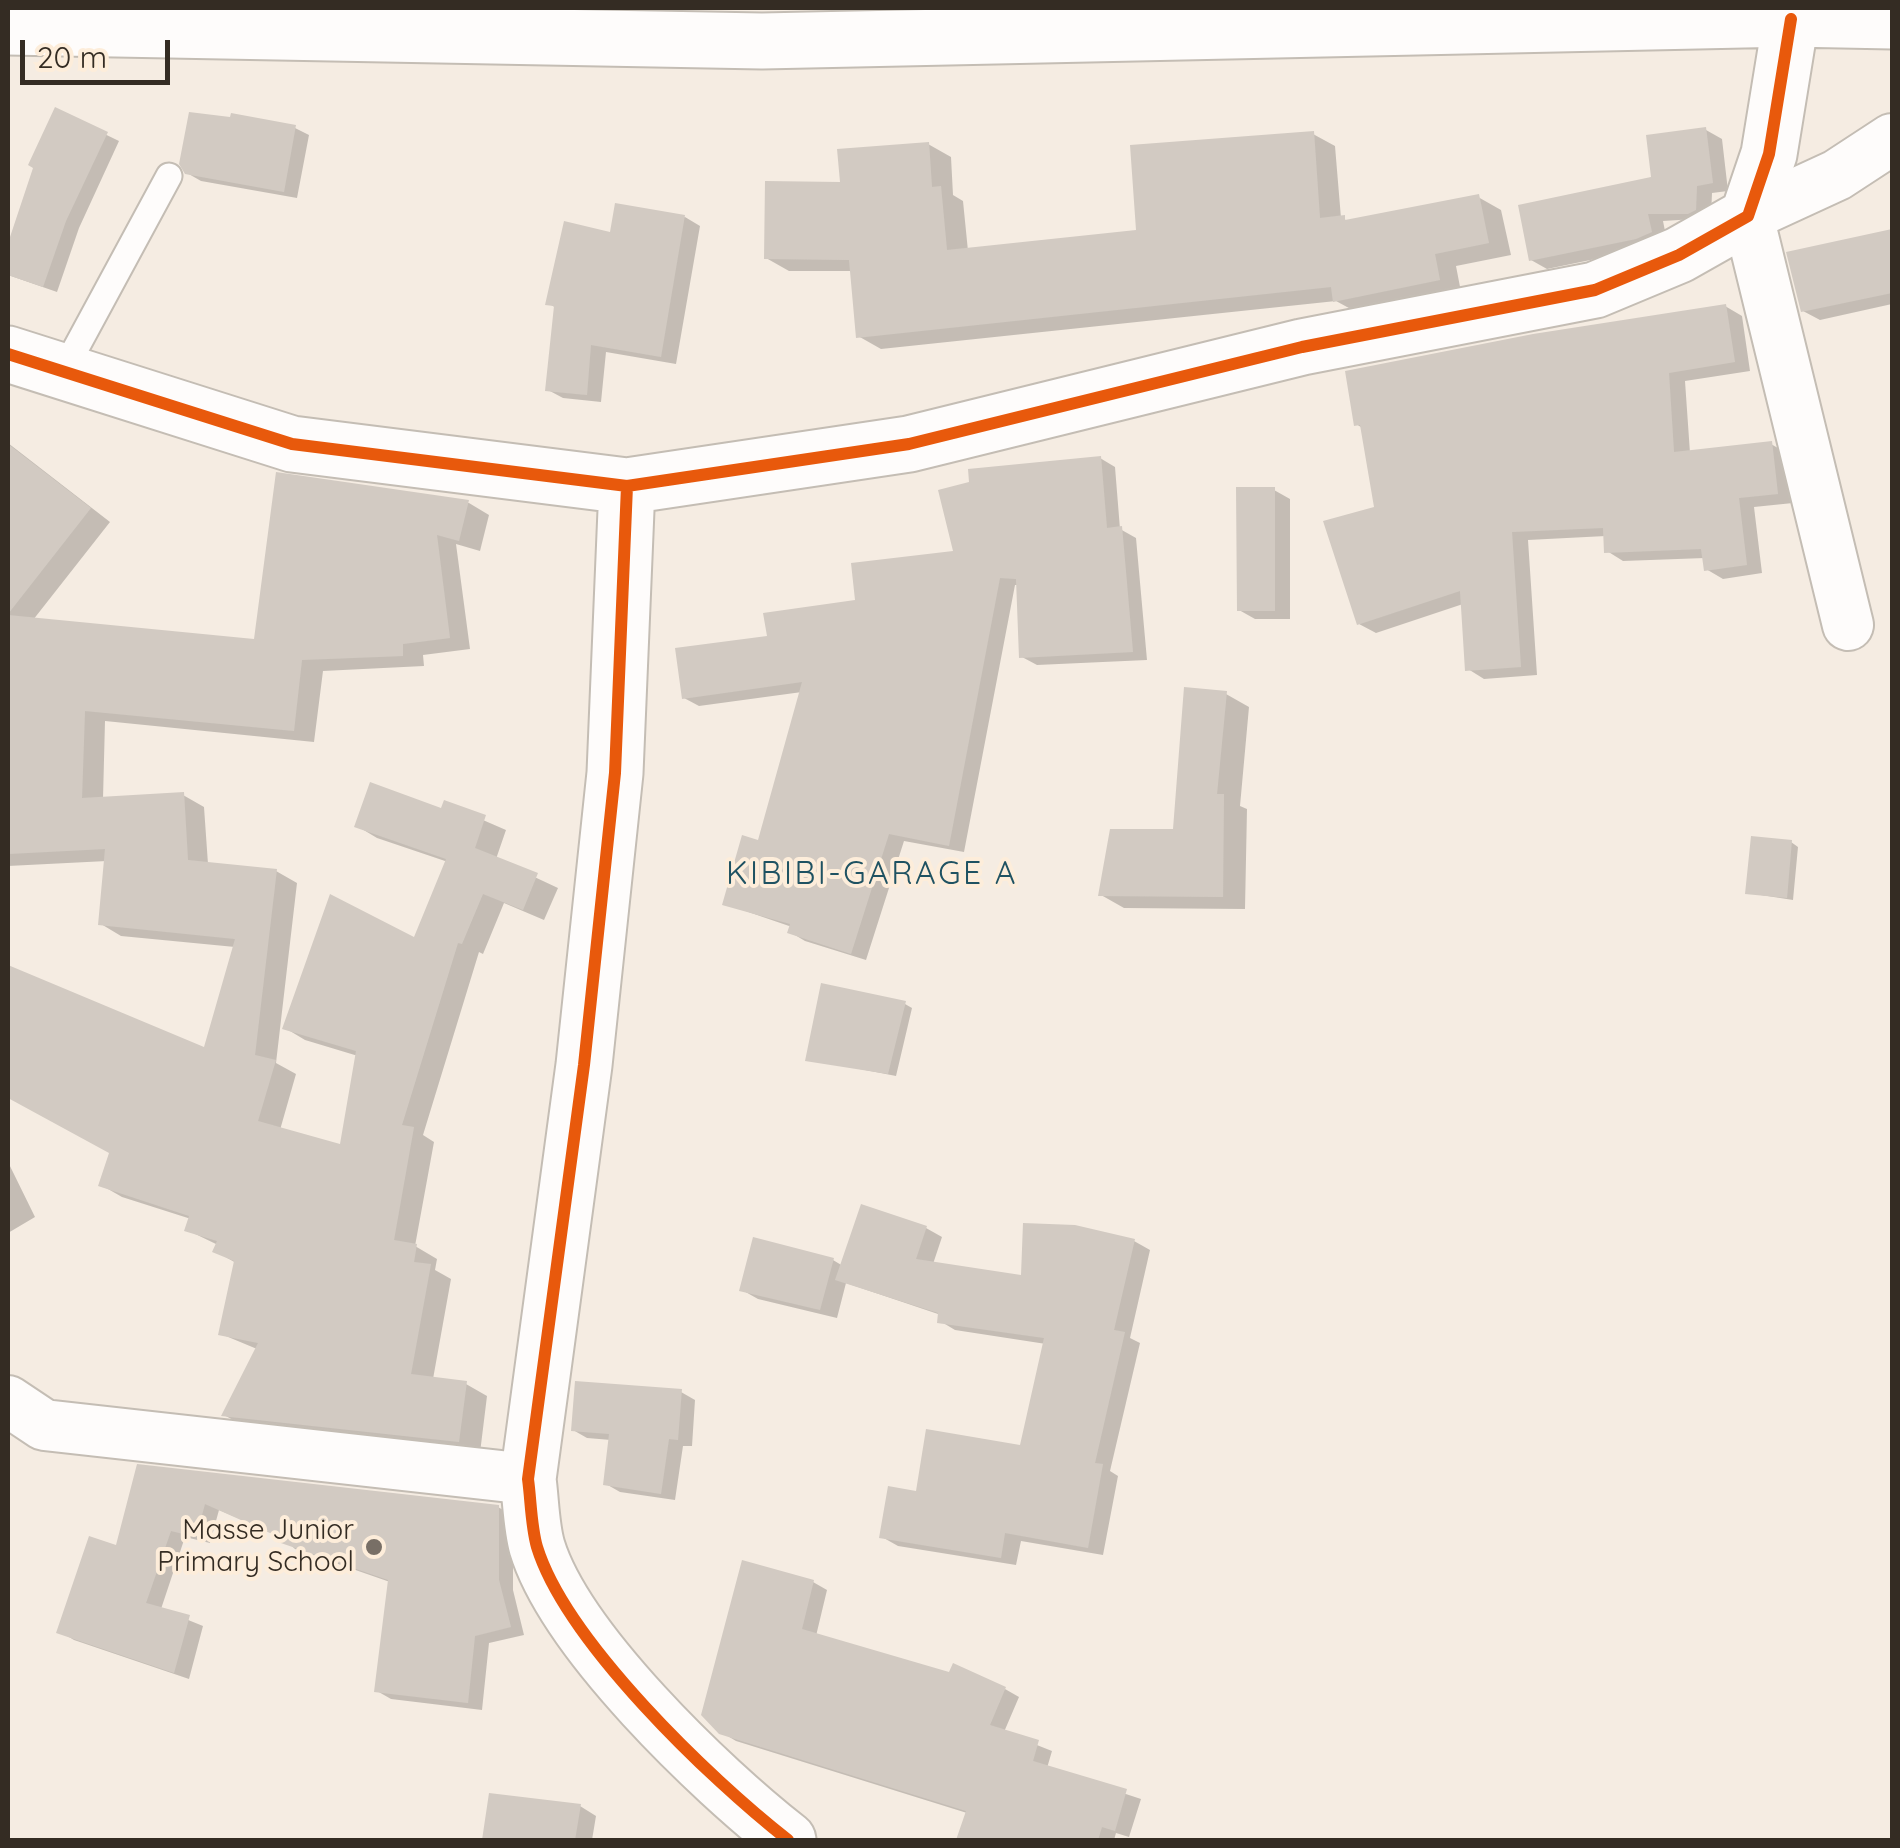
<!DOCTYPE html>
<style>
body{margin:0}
#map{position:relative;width:1900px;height:1848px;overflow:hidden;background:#f5ece2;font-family:Quicksand,sans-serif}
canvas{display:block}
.frame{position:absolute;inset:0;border:10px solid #342c23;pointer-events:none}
.scale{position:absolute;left:20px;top:40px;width:150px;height:45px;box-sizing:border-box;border:5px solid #342c23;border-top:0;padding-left:12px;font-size:30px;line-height:35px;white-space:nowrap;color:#342c23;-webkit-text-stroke:8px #fdedda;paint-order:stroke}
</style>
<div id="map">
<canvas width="1900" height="1848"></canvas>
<div class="frame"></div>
<div class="scale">20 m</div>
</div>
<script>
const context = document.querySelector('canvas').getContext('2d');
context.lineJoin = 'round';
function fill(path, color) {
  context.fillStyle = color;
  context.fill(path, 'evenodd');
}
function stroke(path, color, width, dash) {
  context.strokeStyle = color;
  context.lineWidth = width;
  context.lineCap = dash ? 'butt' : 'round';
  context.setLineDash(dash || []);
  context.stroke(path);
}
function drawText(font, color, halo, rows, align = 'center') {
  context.font = font + ' Quicksand,sans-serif';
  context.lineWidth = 8;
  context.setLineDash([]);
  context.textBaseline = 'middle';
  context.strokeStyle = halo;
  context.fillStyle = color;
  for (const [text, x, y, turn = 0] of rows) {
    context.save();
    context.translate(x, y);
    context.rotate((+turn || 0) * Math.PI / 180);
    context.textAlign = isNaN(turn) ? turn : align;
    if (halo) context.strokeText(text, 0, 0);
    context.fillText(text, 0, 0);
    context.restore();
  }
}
fill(new Path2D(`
 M55,110L119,141L79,228L57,292L8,275V251Z
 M295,128L309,135L297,198L201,181L187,173Z
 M1706,130L1722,139L1728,191L1712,193L1711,218L1663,221L1667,241L1653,247L1547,269L1531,260L1654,179Z
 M1313,134L1335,146L1341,218L1351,222L1478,197L1501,210L1511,255L1456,266L1461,292L1358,313L1336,301L881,349L858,336L853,271H789L766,258L842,184L928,144L951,157L953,195L963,201L968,251L1139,233Z
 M685,217L700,226L676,364L606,352L601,402L563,398L548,390L556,308L548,303L612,235Z
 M1892,231V304L1820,320L1803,311L1789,254Z
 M1725,306L1742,316L1750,371L1685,381L1690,453L1771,444L1788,454L1793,503L1754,507L1762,573L1723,579L1706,569L1705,558L1623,561L1607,551L1606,536L1528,540L1537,675L1484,679L1468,669L1463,604L1376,633L1359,624L1377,509L1364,429L1356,424Z
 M8,443L110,522L33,620L256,641L278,475L469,503L489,515L480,551L456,544L470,649L423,655L424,666L323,671L314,742L105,721L103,799L183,795L204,807L208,864L276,871L297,883L276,1063L296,1074L280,1130L342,1147L358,1056L305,1040L285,1028L416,940L448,862L377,838L357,826L443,812L446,804L506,830L496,859L558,888L544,920L504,903L483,954L479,952L423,1135L434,1142L415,1246L437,1259L435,1270L451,1279L433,1379L466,1384L487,1396L480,1453L244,1426L224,1415L257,1349L221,1334L236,1263L215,1251L218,1245L187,1230L191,1219L122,1197L101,1185L112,1153L34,1049L8,1038V968L206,1050L235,947L121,936L101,924L107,861L8,866V715L17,716L8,706Z
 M1100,458L1115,467L1120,529L1136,538L1147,660L1037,665L1022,657L1019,585H1015L964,852L904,841L866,960L805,941L790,932L792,927L725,904L759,843L802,692L699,706L684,698L770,638L858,602L956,554Z
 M1274,490L1290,499V619H1255L1239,610Z
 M1226,694L1249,707L1240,806L1247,809L1245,909L1124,908L1101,895L1175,832Z
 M1791,842L1798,847L1793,900L1748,893Z
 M905,1004L912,1008L896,1076L808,1059Z
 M8,1162L35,1217L8,1233Z
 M926,1228L942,1237L933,1264L1024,1278L1134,1241L1150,1250L1130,1338L1140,1343L1110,1471L1118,1476L1103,1555L1021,1541L1016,1565L898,1546L882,1537L918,1493L1022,1448L1046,1344L955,1330L940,1321L941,1315L846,1283L837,1318L758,1299L742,1290L833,1260L843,1266Z
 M681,1392L695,1400L692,1446H683L675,1500L620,1492L606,1484L611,1440L587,1438L573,1430Z
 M139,1467L498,1507L513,1516V1590L524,1635L489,1643L482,1710L391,1699L377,1691L390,1582L295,1549L282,1537L219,1510L210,1543L185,1537L161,1609L203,1626L189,1679L74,1640L59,1631L118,1548Z
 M813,1582L827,1590L816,1636L1005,1689L1019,1697L1004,1732L1052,1751L1047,1768L1141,1799L1129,1837L1116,1833L1114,1840H959L967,1813L736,1741L721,1732Z
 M491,1796L580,1806L596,1816L592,1840H485Z`), '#0003');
fill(new Path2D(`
 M55,107L108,132L66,221L43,287L8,275V243L33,168L28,165Z
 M189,112L230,117L231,113L296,125L284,192L185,174L179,164Z
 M1706,127L1713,183L1697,186L1696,210L1688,214H1648L1652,232L1636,239L1529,261L1518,205L1651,177L1646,135Z
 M1314,131L1320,218L1345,215V220L1479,194L1489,243L1435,254L1440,280L1333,302L1331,287L856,338L849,260L764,259L765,181L840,182L837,149L929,142L932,187L941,186L947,250L1136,230L1130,145Z
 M615,203L685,215L661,357L591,345L587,395L545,391L554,306L545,305L564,221L610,232Z
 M1892,229V293L1801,312L1786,252Z
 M1726,304L1735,362L1669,373L1674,452L1772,441L1778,494L1739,498L1747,565L1704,571L1701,549L1604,553L1603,528L1512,532L1521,667L1465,671L1460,591L1357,625L1323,521L1374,507L1360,425L1354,426L1345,371L1533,334Z
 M8,444L91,508L8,614Z
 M1101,456L1107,528L1122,526L1133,652L1019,658L1016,579L1000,578L949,846L889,834L851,954L787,933L790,924L722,905L742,835L758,840L802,682L682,699L675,648L767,636L763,613L855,600L851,563L953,551L938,490L969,482L968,469Z
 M276,472L469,500L459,541L437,535L450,638L403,644V656L302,660L294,731L85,711L82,798L184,792L188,860L277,869L255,1055L276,1060L258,1121L340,1144L356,1051L282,1029L330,894L414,937L446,859L354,827L370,782L441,808L444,800L486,815L475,848L538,873L523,910L483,894L462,944L458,943L402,1125L414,1127L394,1240L417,1244L414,1262L431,1264L411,1374L467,1381L459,1442L221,1416L258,1343L218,1335L234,1261L212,1252L217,1241L184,1231L189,1216L98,1186L109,1153L8,1098V965L204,1047L235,939L98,925L105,849L8,854V615L254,639Z
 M1236,487H1275V611H1237Z
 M1184,687L1227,691L1217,794H1224L1223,897L1098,896L1110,829H1173Z
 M1751,836L1792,840L1787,898L1745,894Z
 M821,983L906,1001L888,1074L805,1061Z
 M861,1204L927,1226L916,1259L1021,1275L1023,1223L1075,1225L1135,1239L1114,1330L1125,1332L1095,1463L1103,1464L1088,1548L1005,1533L1001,1558L879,1538L888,1486L916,1491L926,1429L1020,1445L1044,1338L937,1323L938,1313L835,1280Z
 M753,1237L834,1258L820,1310L739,1291Z
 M575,1381L682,1389L678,1440L669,1439L661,1494L603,1485L609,1434L571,1431Z
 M137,1464L499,1505V1580L511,1627L475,1636L468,1703L374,1692L388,1580L278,1542L279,1537L205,1504L196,1537L171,1531L146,1603L190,1615L174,1673L56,1633L89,1536L116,1545Z
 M742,1560L814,1580L802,1629L949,1672L953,1663L1006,1687L990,1725L1039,1740L1033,1761L1127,1789L1115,1831L1102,1827L1098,1840H956L966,1811L719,1734L701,1715Z
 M489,1793L581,1804L575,1840H482Z`), '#d2cac2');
const lane = new Path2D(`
 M63,372L169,176`);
const street = new Path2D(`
 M1848,625L1748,216L1837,175L1892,139
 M8,1401L44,1425L528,1479`);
const secondary = new Path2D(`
 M8,27L762,41L1791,19L1892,21
 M8,354L292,444L627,486L615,773L584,1065L528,1479C531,1501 531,1526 537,1547C566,1641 710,1779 788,1840
 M627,486L909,444L1302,347L1595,290L1679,255L1748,216L1769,154L1791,19`);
stroke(lane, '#c4bdb4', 29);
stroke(street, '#c4bdb4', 54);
stroke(secondary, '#c4bdb4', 59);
stroke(lane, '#fefcfb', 25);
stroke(street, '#fefcfb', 50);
stroke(secondary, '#fefcfb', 55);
stroke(new Path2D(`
 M8,354L292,444L627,486L615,773L584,1065L528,1479C531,1501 531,1526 537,1547C566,1641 710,1779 788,1840
 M627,486L909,444L1302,347L1595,290L1679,255L1748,216L1769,154L1791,19`), '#e8590c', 12);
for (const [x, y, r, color] of [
 [374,1547,10,"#786f66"]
]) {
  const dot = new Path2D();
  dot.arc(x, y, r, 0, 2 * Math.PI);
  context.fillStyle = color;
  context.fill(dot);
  stroke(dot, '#fdedda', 4);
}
drawText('28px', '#342c23', '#fdedda', [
 ["Masse Junior",354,1531],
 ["Primary School",354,1563]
], 'right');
context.letterSpacing = '2.5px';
drawText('32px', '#1f5262', '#fdedda', [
 ["KIBIBI-GARAGE A",872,874]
]);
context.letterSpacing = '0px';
</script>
